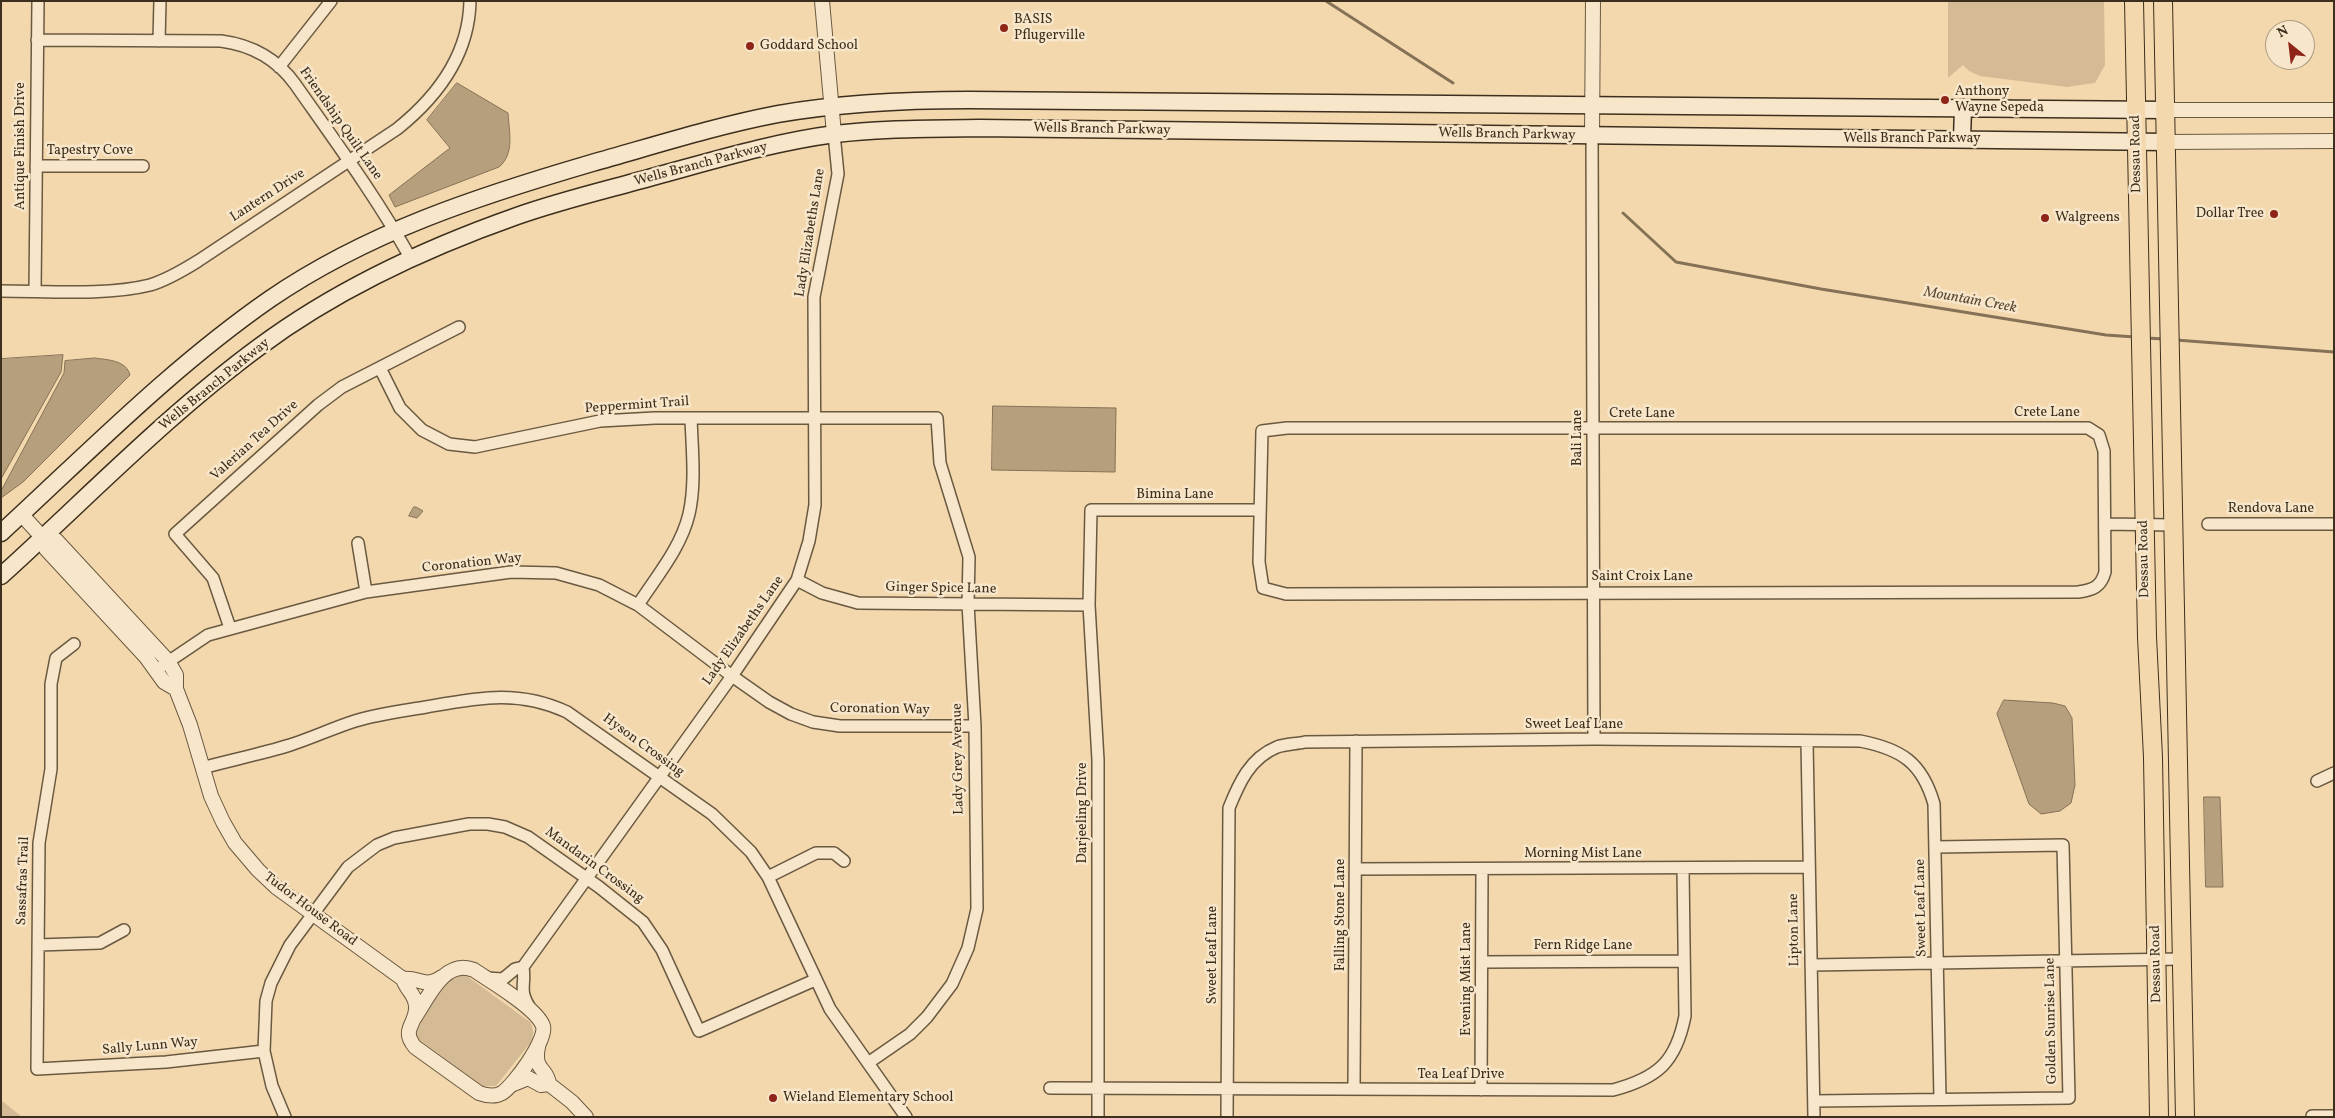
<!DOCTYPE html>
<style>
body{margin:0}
#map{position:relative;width:2335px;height:1118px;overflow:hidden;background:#f3d8ad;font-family:Vollkorn,serif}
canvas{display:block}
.frame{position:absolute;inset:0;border:2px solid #3d2f1d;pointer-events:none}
.north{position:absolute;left:2265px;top:20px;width:50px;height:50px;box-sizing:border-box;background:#f7e6ca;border:1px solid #ad9d85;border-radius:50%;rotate:331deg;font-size:14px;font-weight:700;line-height:20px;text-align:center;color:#3d2f1d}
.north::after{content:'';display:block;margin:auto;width:18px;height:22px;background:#8f2418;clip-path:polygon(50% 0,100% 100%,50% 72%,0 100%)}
</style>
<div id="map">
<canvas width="2335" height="1118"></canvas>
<div class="frame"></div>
<div class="north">N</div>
</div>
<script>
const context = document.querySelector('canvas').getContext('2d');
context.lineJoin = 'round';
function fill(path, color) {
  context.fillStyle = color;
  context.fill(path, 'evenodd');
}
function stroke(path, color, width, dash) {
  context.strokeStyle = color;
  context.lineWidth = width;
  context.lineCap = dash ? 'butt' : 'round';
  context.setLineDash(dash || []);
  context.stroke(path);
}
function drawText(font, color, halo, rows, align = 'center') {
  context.font = font + ' Vollkorn,serif';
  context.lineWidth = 5;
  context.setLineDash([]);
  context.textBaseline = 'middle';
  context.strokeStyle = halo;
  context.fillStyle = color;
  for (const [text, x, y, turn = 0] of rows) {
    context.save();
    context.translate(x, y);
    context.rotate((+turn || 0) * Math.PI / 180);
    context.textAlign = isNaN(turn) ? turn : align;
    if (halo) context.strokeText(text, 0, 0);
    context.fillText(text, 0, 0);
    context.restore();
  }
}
fill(new Path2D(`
 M1948,1H2104L2105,65L2095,83L2067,87L1980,76L1969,71L1963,65L1948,78Z
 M464,974L530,1022C534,1030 534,1034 531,1042L496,1086H483L417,1038C411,1022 443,990 453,977Z
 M1,1100L22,1117H1Z`), '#d4bb95');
const water = new Path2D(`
 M457,83L508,113C509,131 515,154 499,167L395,207L389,195L450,148L427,120Z
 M63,355L61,372L1,479V359Z
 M95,358C108,360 126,360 130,375L23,482L1,498V491L64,373L65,361Z
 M993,406L1116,408L1115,472L992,470Z
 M414,507H416L423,511L417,518L409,516Z
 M2004,700L2053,703L2065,706L2072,718L2075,785L2071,803L2060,811L2041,814L2029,804L1997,714Z
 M2204,797H2220L2223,887H2206Z`);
fill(water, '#b59f7c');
stroke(water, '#857256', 1);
stroke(new Path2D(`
 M1326,1L1453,83
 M1623,213L1676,262L1821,289L2106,335L2135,337
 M2146,338L2164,339
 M2176,340L2334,352`), '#857256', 3);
const minor = new Path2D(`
 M37,40L221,41C251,45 277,59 295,84C335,141 377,198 411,259
 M159,41L160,1
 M279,67L331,1
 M1592,136L1594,739
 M36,166H143
 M1,291C47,291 106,296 150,285C167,280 182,271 198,261L397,129C437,97 469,55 470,1
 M35,291L38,1
 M380,368L400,408L422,430L449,444L475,447L600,421L655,418H937L940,463L969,557L968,604L975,726L977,909L968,948L952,984L927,1017L910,1034L868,1063
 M1287,428H2088L2099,435L2104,451L2105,572C2101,587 2093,590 2078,592L1286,594L1263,588L1259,562L1262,431Z
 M2106,524L2172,525
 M2208,524H2334
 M358,543L366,592
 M797,580L822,593L858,603L1089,605
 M638,605C656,577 681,548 689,514C696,483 692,449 691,418
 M230,628L213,578L175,534L318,405L342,387L459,327
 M74,644L56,658L51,684V769L39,843L37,1069L166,1062L264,1051
 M156,670L208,635L366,592L511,572L556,573L599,585L638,605L732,676L769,702L791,714L813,722L840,726H975
 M1807,742L1814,1117
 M202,768C231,760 261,754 290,745C312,738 333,728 355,721C378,714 402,711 426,707C477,698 518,689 567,712L712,814L751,852L768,877L830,1009L906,1117
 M2317,781L2334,773
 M1356,869L1809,867
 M768,877L816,853H834L844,861
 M38,945L100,943L124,930
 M1482,962L1684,961
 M1811,965L2181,959
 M486,978L503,979L515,969L523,967
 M530,1008C518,989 526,986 523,967L732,676L797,580L809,541L815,505L814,297L838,174L834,134
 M1050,1088L1613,1090C1658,1078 1676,1062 1685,1016L1683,869
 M1354,1089L1356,741
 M1481,1090L1482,869
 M1814,1101L2069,1098L2063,845L1936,847
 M2312,1116H2334
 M285,1117L272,1086L264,1051L266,1001L271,983L290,945L348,867L377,845L394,838L469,824H488L505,827L528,837L599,887L643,922L662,950L699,1031L815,980
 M1098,1117V760L1089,605L1091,510H1259
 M1227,1117L1229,808C1239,783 1250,758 1277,747C1285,744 1296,744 1305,742L1594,739L1860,741C1901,749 1922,762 1934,804L1940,1099`);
const tertiary = new Path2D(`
 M822,1L834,134
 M2165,110H2334
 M1592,136L1593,1
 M2166,142L2334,141
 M22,515L43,538L46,549L146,657L164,682L176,689
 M43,538L56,540L168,661L176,675V689L190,725L211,796L223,822L235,843L258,870L276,887L403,979C406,990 416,994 416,1007C417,1024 400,1029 415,1047L479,1093C487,1096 495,1097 502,1093C514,1085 547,1040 543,1026C537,1008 490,981 474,970C445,958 429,996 415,1017
 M403,979C420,977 424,989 442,977
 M538,1047C533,1071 547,1067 549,1084L572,1102L586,1117
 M511,1085L528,1078L541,1085L549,1084`);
const secondary = new Path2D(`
 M1962,139L1963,108
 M1,533C88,453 172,367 270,299C368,232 479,196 592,163C653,146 715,126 778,114C841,103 905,100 969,100L2165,110
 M1,576C86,499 168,414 259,347C337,289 426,248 517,216C562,200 610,189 656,176C715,160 774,142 835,134C883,128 931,129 979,128L2166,142`);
const primary = new Path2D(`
 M2134,1L2147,637L2153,757L2159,1117
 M2163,1L2185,1117`);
stroke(minor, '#6a5941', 14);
stroke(tertiary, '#6a5941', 16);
stroke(secondary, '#3d2f1d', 19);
stroke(primary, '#3d2f1d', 20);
stroke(minor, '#f7e6ca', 11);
stroke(tertiary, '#f7e6ca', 14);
stroke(secondary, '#f7e6ca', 16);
stroke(primary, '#f3d8ad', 18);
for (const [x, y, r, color] of [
 [1004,28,5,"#8f2418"],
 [750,46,5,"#8f2418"],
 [1945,100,5,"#8f2418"],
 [2274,214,5,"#8f2418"],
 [2045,218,5,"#8f2418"],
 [773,1098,5,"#8f2418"]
]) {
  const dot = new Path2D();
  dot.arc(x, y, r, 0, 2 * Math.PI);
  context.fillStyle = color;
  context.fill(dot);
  stroke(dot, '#f7e6ca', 2);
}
drawText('14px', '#3d2f1d', '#f7e6ca', [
 ["BASIS",1014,20],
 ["Pflugerville",1014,36],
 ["Goddard School",760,46],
 ["Anthony",1955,92],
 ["Wayne Sepeda",1955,108],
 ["Dollar Tree",2264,214,"right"],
 ["Walgreens",2055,218],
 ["Wieland Elementary School",783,1098]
], 'left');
drawText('14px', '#3d2f1d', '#f7e6ca', [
 ["Friendship Quilt Lane",340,124,55],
 ["Wells Branch Parkway",1102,130,1],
 ["Wells Branch Parkway",1507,135,1],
 ["Wells Branch Parkway",1912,139],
 ["Antique Finish Drive",21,146,-90],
 ["Tapestry Cove",90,151],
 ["Dessau Road",2137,154,-91],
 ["Wells Branch Parkway",701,165,-15],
 ["Lantern Drive",268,196,-33],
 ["Lady Elizabeths Lane",811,233,-81],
 ["Wells Branch Parkway",215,385,-39],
 ["Peppermint Trail",637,406,-4],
 ["Crete Lane",2047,413],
 ["Crete Lane",1642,414],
 ["Bali Lane",1578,438,-90],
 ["Valerian Tea Drive",255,441,-42],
 ["Bimina Lane",1175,495],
 ["Rendova Lane",2271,509],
 ["Dessau Road",2145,559,-91],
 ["Coronation Way",472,564,-6],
 ["Saint Croix Lane",1642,577],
 ["Ginger Spice Lane",941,589,1],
 ["Lady Elizabeths Lane",744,631,-55],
 ["Coronation Way",880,710,1],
 ["Sweet Leaf Lane",1574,725],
 ["Hyson Crossing",643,746,36],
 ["Lady Grey Avenue",959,759,-91],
 ["Darjeeling Drive",1083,813,-90],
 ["Morning Mist Lane",1583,854],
 ["Mandarin Crossing",594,866,36],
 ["Sassafras Trail",24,881,-88],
 ["Sweet Leaf Lane",1922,908,-91],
 ["Tudor House Road",310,910,37],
 ["Falling Stone Lane",1341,915,-90],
 ["Lipton Lane",1795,930,-91],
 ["Fern Ridge Lane",1583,946],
 ["Sweet Leaf Lane",1213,955,-90],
 ["Dessau Road",2157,964,-91],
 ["Evening Mist Lane",1467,979,-90],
 ["Golden Sunrise Lane",2052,1021,-91],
 ["Sally Lunn Way",150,1047,-5],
 ["Tea Leaf Drive",1461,1075]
]);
drawText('italic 15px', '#5b4b35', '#f7e6ca', [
 ["Mountain Creek",1970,301,10]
]);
</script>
